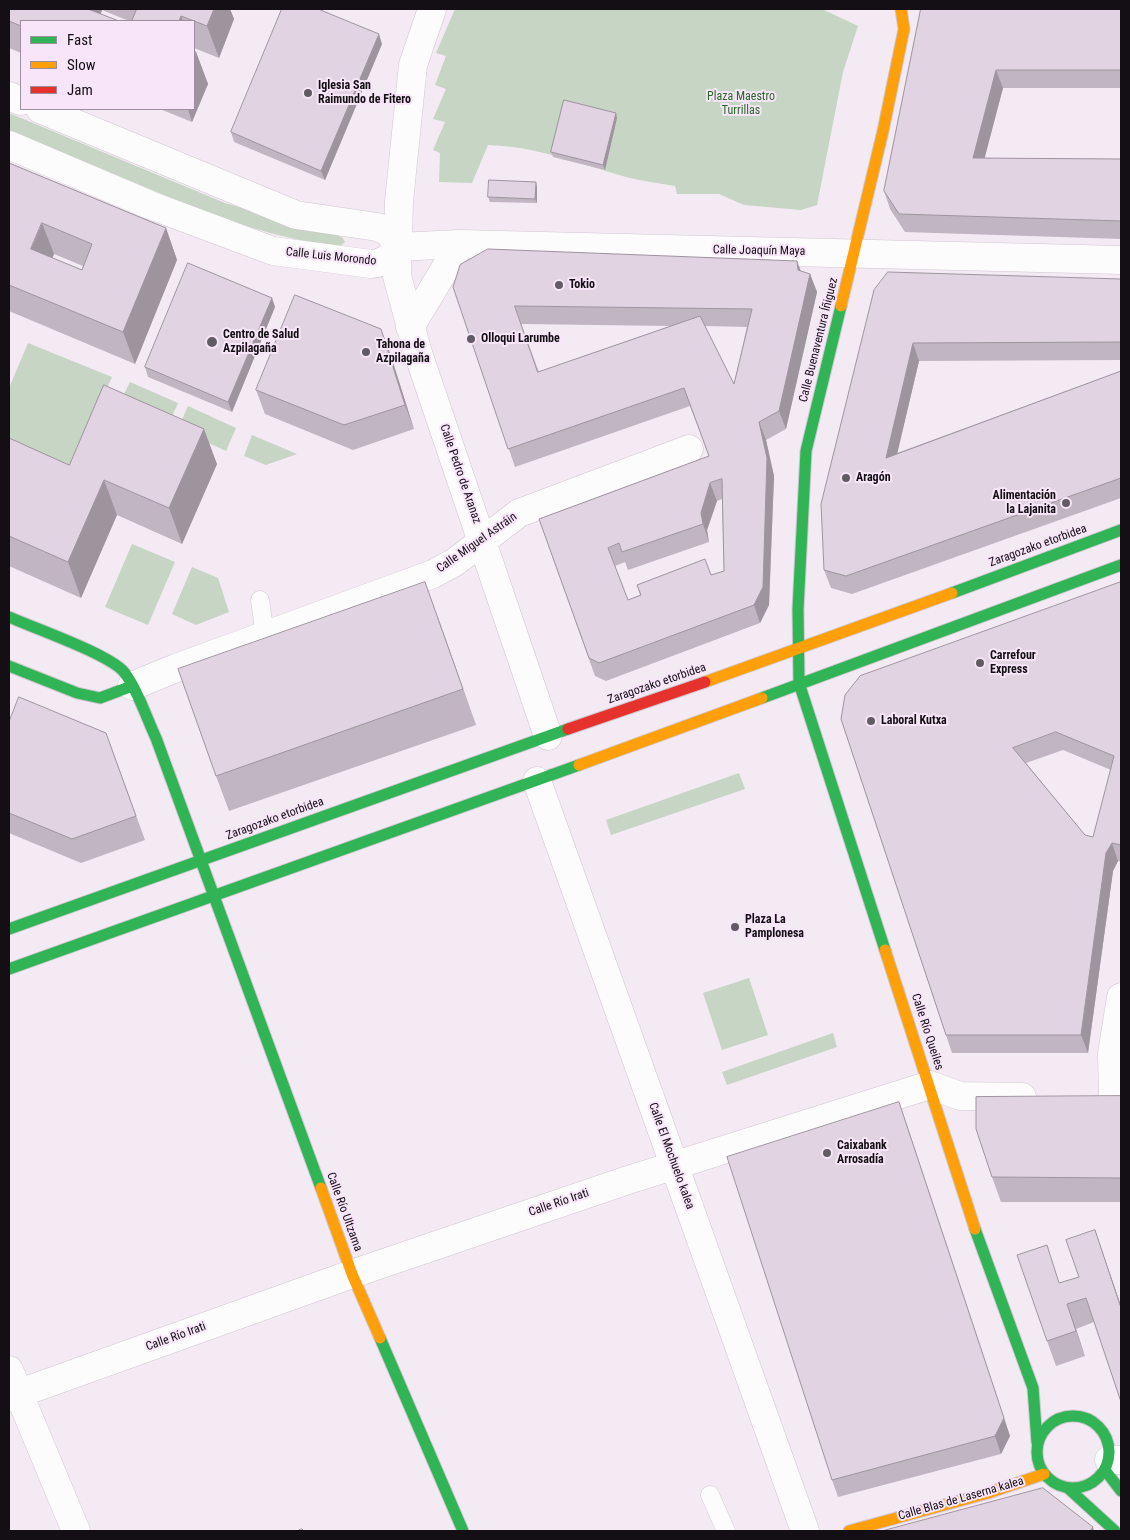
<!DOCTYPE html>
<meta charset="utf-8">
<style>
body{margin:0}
#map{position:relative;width:1130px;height:1540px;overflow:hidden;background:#f4eaf4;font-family:"Roboto Condensed",sans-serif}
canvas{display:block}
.frame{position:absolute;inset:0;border:10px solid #140e15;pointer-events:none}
.legend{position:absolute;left:20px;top:20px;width:175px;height:90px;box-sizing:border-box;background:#f8e5f9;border:1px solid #9d8f9e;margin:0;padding:6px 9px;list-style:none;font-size:15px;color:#140e15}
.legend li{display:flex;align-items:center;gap:10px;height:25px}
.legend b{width:25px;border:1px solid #9d8f9e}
</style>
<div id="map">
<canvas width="1130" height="1540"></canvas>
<div class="frame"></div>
<ul class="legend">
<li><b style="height:6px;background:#30b455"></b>Fast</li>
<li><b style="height:6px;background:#ff9f0a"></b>Slow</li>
<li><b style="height:6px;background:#e5322d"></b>Jam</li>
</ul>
</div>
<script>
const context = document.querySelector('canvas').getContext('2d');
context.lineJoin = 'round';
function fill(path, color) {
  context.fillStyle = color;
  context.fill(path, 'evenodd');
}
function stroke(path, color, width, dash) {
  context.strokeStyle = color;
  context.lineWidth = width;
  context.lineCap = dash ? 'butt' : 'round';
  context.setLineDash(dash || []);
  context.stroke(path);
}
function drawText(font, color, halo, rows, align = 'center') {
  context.font = font + ' "Roboto Condensed",sans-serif';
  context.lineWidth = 4;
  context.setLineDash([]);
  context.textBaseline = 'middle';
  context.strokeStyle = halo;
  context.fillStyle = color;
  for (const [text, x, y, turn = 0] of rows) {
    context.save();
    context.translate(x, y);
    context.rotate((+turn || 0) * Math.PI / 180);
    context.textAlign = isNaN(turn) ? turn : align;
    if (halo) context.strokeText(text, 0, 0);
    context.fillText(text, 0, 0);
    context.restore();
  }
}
fill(new Path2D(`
 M455,9H822L858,26L843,72L817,205L801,210L744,205L719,194H677L675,186C659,183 642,181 626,177C581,164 535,146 488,145L472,183L439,182L440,153L433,150L445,122L433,119L446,89L435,85L446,56L436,53Z
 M9,113L225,203L342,237L345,242L337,249L274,234L225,220L9,131Z
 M28,343L112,377L67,480L9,456V388Z
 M130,382L178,403L168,426L119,404Z
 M188,406L236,428L226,451L178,429Z
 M252,435L297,454L266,465L244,456Z
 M132,544L175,562L148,625L105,607Z
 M192,567L218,578L229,612L196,625L172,614Z
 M739,773L745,789L611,835L606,820Z
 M749,978L768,1035L722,1050L703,993Z
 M833,1033L837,1047L727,1085L722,1072Z`), '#c6d5c4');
const lane = new Path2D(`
 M260,600L265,636
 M710,1495L726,1531`);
const street = new Path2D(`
 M432,9L413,65L399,201L397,276L418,353L548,736
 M9,96L21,101
 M40,109L296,215L377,227L389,232L397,247
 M9,145L150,205L273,251L371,264C384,263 390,258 397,247
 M397,247L460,244L1121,260
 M410,327L460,244
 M132,686L176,668L433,574L455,562L519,513L689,449
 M537,781L805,1531
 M1113,1099L1112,1054L1121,997
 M9,1370L76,1531
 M9,1397L352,1274L628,1180L930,1085L960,1096L1022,1097
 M1109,1460H1121`);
const fast = new Path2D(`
 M841,306L806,451L798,609L799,683L885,950
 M952,593L1121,530
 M9,617C34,628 109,654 124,672C138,690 146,717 156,738L321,1188
 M9,666L77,693L100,698L132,686
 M762,698L1121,565
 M9,929L568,729
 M9,969L579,765
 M975,1229L1033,1388L1037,1442
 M380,1338L463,1531
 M1037 1452a36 36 0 1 1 72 0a36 36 0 1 1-72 0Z
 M1105,1470L1121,1491
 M1069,1489L1115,1531`);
const slow = new Path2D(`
 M841,306L883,131L904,29L901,9
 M705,682L952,593
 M579,765L762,698
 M885,950L975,1229
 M321,1188L352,1274L380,1338
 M849,1531L988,1493L1044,1474`);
const jam = new Path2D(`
 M568,729L705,682`);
stroke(lane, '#cfc6cf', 19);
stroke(street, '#cfc6cf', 29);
stroke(fast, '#cfc6cf', 13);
stroke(slow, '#cfc6cf', 13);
stroke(jam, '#cfc6cf', 13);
stroke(lane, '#fdfcfd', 18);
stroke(street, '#fdfcfd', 28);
stroke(fast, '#30b455', 11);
stroke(slow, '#ff9f0a', 11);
stroke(jam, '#e5322d', 11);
fill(new Path2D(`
 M9,9H230L234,19L219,58L194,48V21H129L102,10L101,14L21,21V53L9,48Z
 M921,9H1121V88H1003L984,158L1121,159V239L905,232L890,209L884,191Z
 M382,44L325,180L234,142L231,132Z
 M196,52L208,84L192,122L160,109H194Z
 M617,118L605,170L553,157L551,152Z
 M9,163L166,228L177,260L135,364L9,311ZM54,254L83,266L82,270L52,258Z
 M537,187V203L490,202L488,197Z
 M801,271L810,274L817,292L786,429L766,440L774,476L769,605L760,623L606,681L595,676L539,519L709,456L690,406L515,467L453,287ZM521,324L670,326L539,372ZM705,326L747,327L734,384ZM722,499L724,571L711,575L637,585L640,595L628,600L615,566L625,562L628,570L709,542L707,530L717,501Z
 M1121,279V360L919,361L897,453L1121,371V498L852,594L831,588L824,570L874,290Z
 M272,298L275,307L232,412L148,377L145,367Z
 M390,353L414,429L353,450L265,414L256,390Z
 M9,438L69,465L217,464L182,544L117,515L81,598L9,566Z
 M1121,582V862L1118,861L1113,871L1088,1053H952L841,719ZM1063,750L1111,770L1093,837L1085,835L1026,763Z
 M438,618L476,725L229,811L216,776Z
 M9,722L106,733L145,840L81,863L9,833Z
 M1121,1096V1202H1001L992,1177Z
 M905,1120L1010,1436L1001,1454L838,1497L832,1480Z
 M1095,1230L1121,1306V1402L1094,1322L1076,1329L1085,1356L1056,1366L1047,1341L1060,1283L1079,1277Z`), '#c2b5c2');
fill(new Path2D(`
 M81,9H101L102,10L97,21Z
 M214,9H230L234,19L219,58L207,26Z
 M181,16L183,21H179Z
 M379,34L382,44L325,180L321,171Z
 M196,52L208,84L192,122L188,109H194V59Z
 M996,70L1003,88L980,176L973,158Z
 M616,113L617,118L605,170L603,165Z
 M536,182L537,187V203L535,199Z
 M42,223L54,254L43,281L31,249Z
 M166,228L177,260L135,364L123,332Z
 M797,261L804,279L798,270Z
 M810,274L817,292L786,429L779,411Z
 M272,298L275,307L232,412L228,402Z
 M381,329L390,353L414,429L405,405Z
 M913,343L919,361L892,476L886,458Z
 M759,422L766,440L774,476L769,605L760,623L754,605Z
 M204,429L217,464L182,544L169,508Z
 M104,480L117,515L81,598L68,562Z
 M710,483L717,501L707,530L709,542L703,524L701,513Z
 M425,582L438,618L476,725L463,689Z
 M1112,843L1118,861L1113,871L1088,1053L1081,1035L1106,853Z
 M899,1102L1010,1436L1001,1454L995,1436Z
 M1095,1230L1121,1306V1308Z
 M1067,1304L1076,1329L1085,1356L1076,1331Z
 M1093,1527L1094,1531H1090Z`), '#9e949e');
const building = new Path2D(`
 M9,9H88L119,21H21V26L9,21Z
 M137,9H214L207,26L181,16L179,21H132Z
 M282,9H318L379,34L321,171L231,132Z
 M921,9H1121V70H996L973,158L1121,159V221L899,214L884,191Z
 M194,51L196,52L194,59Z
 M564,100L616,113L603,165L551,152Z
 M9,163L166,228L123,332L9,285ZM42,223L92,244L82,270L31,249Z
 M489,180L536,182L535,199L488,197Z
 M488,249L797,261L798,270L810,274L779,411L759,422L767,458L763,587L754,605L599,663L589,658L539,519L709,456L684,388L508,449L453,287L460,265ZM515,306L752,309L734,384L700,316L538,372ZM722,479L724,571L711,575L705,559L637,585L641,595L628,600L608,548L619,543L622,552L703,524L701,513L710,483Z
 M188,263L272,298L228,402L145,367Z
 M888,272L1121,279V342L913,343L886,458L1121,371V478L846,576L824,570L821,504L874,290Z
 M295,295L381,329L405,405L344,425L256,390Z
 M104,385L204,429L169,508L104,480L68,562L9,536V438L69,465Z
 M425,582L463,689L216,776L178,669Z
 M1121,582V845L1112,843L1106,853L1081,1035H946L841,719L845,695L860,676ZM1056,732L1114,756L1093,837L1085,835L1013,748Z
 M19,697L106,733L136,816L72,839L9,813V722Z
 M1121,1096V1178L992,1177L976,1129V1097Z
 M899,1102L1004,1418L995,1436L832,1480L727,1157Z
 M1095,1230L1121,1308V1402L1086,1298L1067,1304L1076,1331L1047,1341L1017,1255L1047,1245L1059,1283L1079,1277L1066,1240Z
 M1043,1488L1093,1527L1090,1531H882Z
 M302,1529L304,1531H297Z`);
fill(building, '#e1d3e2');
stroke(building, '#9e949e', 1);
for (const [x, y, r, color] of [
 [308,93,5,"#625b63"],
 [559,285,5,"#625b63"],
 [471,339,5,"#625b63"],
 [212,342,6,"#625b63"],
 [366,352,5,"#625b63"],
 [846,478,5,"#625b63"],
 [1066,503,5,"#625b63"],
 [980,663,5,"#625b63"],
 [871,721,5,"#625b63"],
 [735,927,5,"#625b63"],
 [827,1153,5,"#625b63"]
]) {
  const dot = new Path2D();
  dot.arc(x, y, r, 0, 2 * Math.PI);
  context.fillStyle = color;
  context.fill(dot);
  stroke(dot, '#f8e5f9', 2);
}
drawText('bold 12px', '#140e15', '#f8e5f9', [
 ["Iglesia San",318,86],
 ["Raimundo de Fitero",318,100],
 ["Tokio",569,285],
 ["Centro de Salud",223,335],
 ["Azpilagaña",223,349],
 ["Olloqui Larumbe",481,339],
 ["Tahona de",376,345],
 ["Azpilagaña",376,359],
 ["Aragón",856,478],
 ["Alimentación",1056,496,"right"],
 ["la Lajanita",1056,510,"right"],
 ["Carrefour",990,656],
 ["Express",990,670],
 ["Laboral Kutxa",881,721],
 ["Plaza La",745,920],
 ["Pamplonesa",745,934],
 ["Caixabank",837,1146],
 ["Arrosadía",837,1160]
], 'left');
drawText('12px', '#286826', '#f8e5f9', [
 ["Plaza Maestro",741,97],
 ["Turrillas",741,111]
]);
drawText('12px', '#140e15', '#f8e5f9', [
 ["Calle Joaquín Maya",759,251,1],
 ["Calle Luis Morondo",331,257,6],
 ["Calle Buenaventura Íñiguez",819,340,-76],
 ["Calle Pedro de Aranaz",460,474,71],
 ["Calle Miguel Astráin",477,543,-35],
 ["Zaragozako etorbidea",1038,546,-20],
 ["Zaragozako etorbidea",657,684,-19],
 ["Zaragozako etorbidea",275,819,-20],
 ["Calle Río Queiles",927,1032,72],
 ["Calle El Mochuelo kalea",671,1156,70],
 ["Calle Río Irati",559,1203,-19],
 ["Calle Río Ultzama",344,1212,70],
 ["Calle Río Irati",176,1337,-20],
 ["Calle Blas de Laserna kalea",961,1499,-16]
]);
</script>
